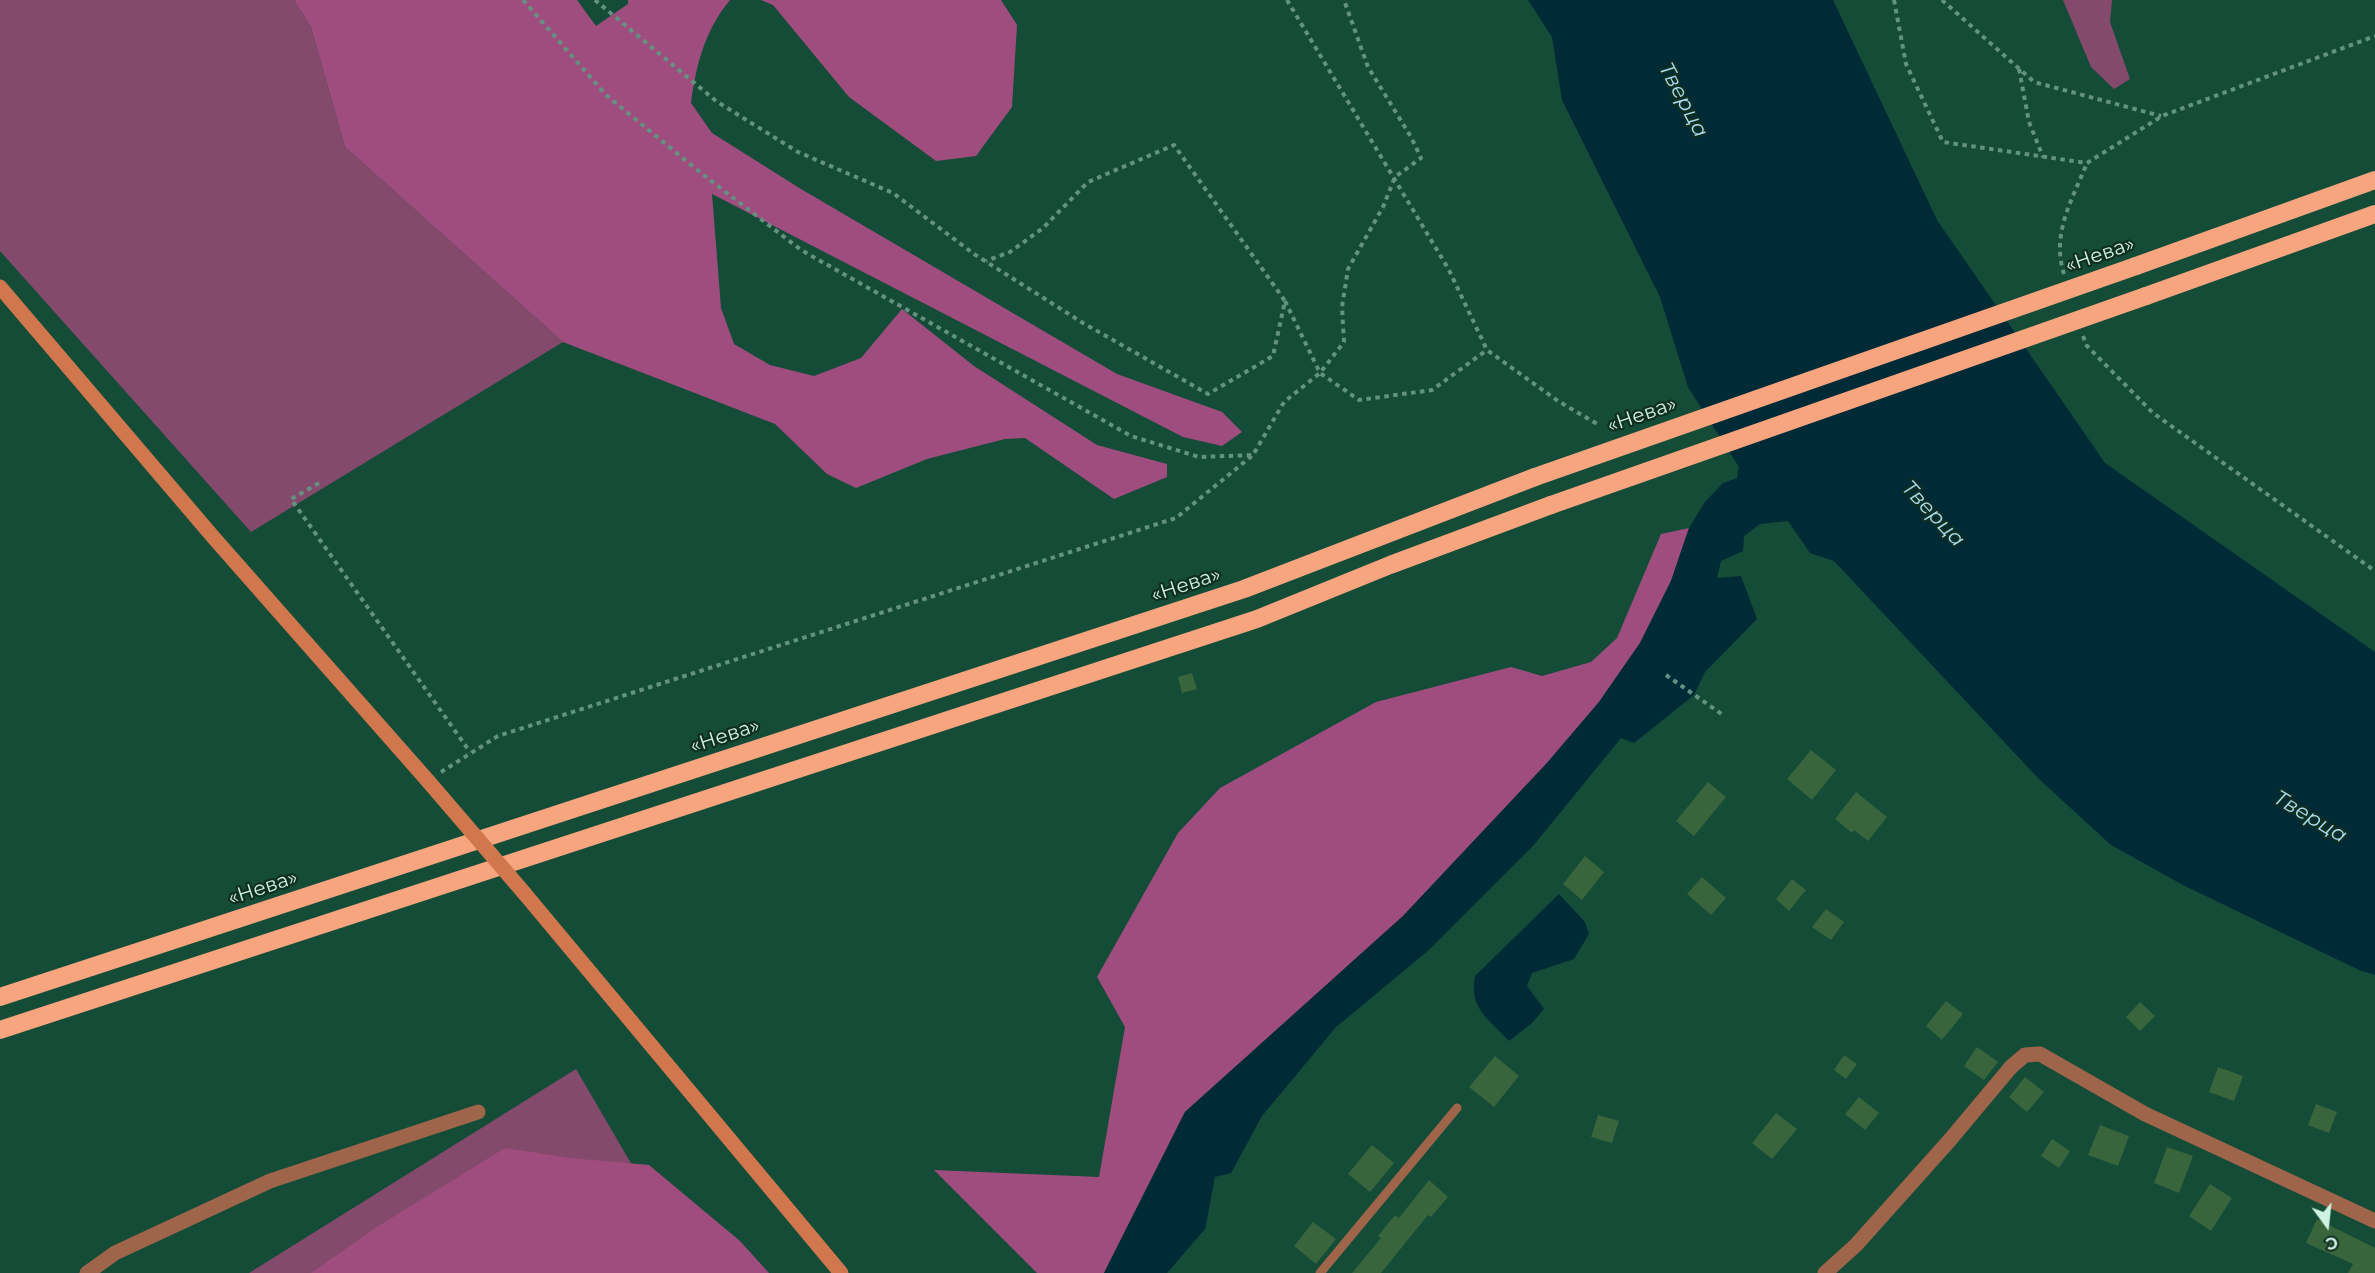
<!DOCTYPE html>
<meta charset="utf-8">
<style>
body{margin:0}
#map{position:relative;width:2375px;height:1273px;overflow:hidden;background:#144c38;font-family:Montserrat,sans-serif}
canvas{display:block}
.north{position:absolute;left:2297px;top:1195px;width:60px;height:60px;-webkit-text-stroke:4px #102e22;paint-order:stroke;rotate:165deg;font-size:16px;font-weight:700;line-height:24px;text-align:center;color:#d0f2e2}
.north::after{content:'';display:block;margin:auto;width:21px;height:27px;background:#d0f2e2;clip-path:polygon(50% 0,100% 100%,50% 72%,0 100%)}
</style>
<div id="map">
<canvas width="2375" height="1273"></canvas>
<div class="north">С</div>
</div>
<script>
const context = document.querySelector('canvas').getContext('2d');
context.lineJoin = 'round';
function fill(path, color) {
  context.fillStyle = color;
  context.fill(path, 'evenodd');
}
function stroke(path, color, width, dash) {
  context.strokeStyle = color;
  context.lineWidth = width;
  context.lineCap = dash ? 'butt' : 'round';
  context.setLineDash(dash || []);
  context.stroke(path);
}
function drawText(font, color, halo, rows, align = 'center') {
  context.font = font + ' Montserrat,sans-serif';
  context.lineWidth = 4.5;
  context.setLineDash([]);
  context.textBaseline = 'middle';
  context.strokeStyle = halo;
  context.fillStyle = color;
  for (const [text, x, y, turn = 0] of rows) {
    context.save();
    context.translate(x, y);
    context.rotate((+turn || 0) * Math.PI / 180);
    context.textAlign = isNaN(turn) ? turn : align;
    if (halo) context.strokeText(text, 0, 0);
    context.fillText(text, 0, 0);
    context.restore();
  }
}
fill(new Path2D(`
 M0,0H294L311,27L345,147L563,342L251,532L0,251Z
 M2063,0H2112L2110,22L2130,79L2114,89L2091,67Z
 M576,1069L695,1273H249Z`), '#844a6b');
fill(new Path2D(`
 M294,0H577L596,26L628,4V0H730C705,30 696,65 691,103L712,133L801,189L1117,374L1222,412L1242,432L1222,446L1183,437L712,194L721,308L734,344L770,365L814,376L861,358L902,309L974,366L1097,445L1167,464V477L1114,499L1025,438L1005,439L927,459L856,488L827,474L775,424L563,342L345,147L311,27Z
 M761,0H1001L1017,25L1012,107L976,156L936,161L849,97L773,5Z
 M1689,528L1671,581L1640,643L1599,702L1547,763L1403,916L1185,1112L1104,1273H1037L934,1170L1099,1177L1125,1027L1097,977L1178,833L1220,788L1376,702L1511,667L1542,676L1591,662L1617,638L1661,534Z
 M505,1148L570,1158L649,1165L740,1241L769,1273H311L380,1225Z`), '#9f4d7e');
fill(new Path2D(`
 M1528,0H1833L1937,220L2105,463L2375,652V975L2359,970L2183,885L2111,845L2039,779L1834,561L1810,553L1788,521L1760,524L1744,536L1743,551L1721,561L1717,578L1741,576L1757,619L1705,672L1694,695L1634,743L1621,738L1533,846L1429,950L1336,1027L1262,1116L1231,1173L1215,1177L1205,1229L1167,1273H1104L1185,1112L1403,916L1547,763L1599,702L1640,643L1671,581L1689,528L1705,502L1723,483L1737,478L1739,467L1688,387L1660,297L1562,100L1552,37Z
 M1559,894L1585,922L1589,934L1574,959L1532,973L1527,986L1544,1009L1532,1023L1509,1041C1488,1018 1469,1009 1475,976Z`), '#012a37');
fill(new Path2D(`
 M1192,673L1197,689L1182,693L1178,677Z
 M1811,750L1836,770L1812,800L1787,779Z
 M1708,782L1726,797L1694,836L1676,821Z
 M1856,792L1887,817L1868,841L1854,830L1852,833L1835,819Z
 M1585,856L1604,872L1582,900L1563,884Z
 M1702,877L1726,898L1711,915L1687,894Z
 M1792,879L1806,890L1789,911L1776,899Z
 M1826,909L1844,922L1831,940L1812,927Z
 M1946,1001L1963,1014L1942,1040L1926,1026Z
 M2140,1002L2155,1016L2140,1031L2126,1017Z
 M1977,1047L1998,1062L1984,1080L1964,1066Z
 M1844,1055L1857,1064L1846,1079L1834,1070Z
 M1495,1056L1519,1076L1494,1107L1469,1087Z
 M2218,1067L2243,1076L2234,1101L2209,1092Z
 M2025,1077L2044,1092L2027,1112L2009,1097Z
 M1859,1097L1879,1113L1865,1130L1845,1114Z
 M2316,1104L2337,1112L2329,1133L2308,1125Z
 M1776,1113L1797,1129L1772,1159L1752,1143Z
 M1598,1115L1619,1121L1612,1143L1591,1137Z
 M2100,1125L2129,1136L2118,1166L2088,1155Z
 M2052,1139L2070,1151L2059,1168L2041,1156Z
 M1372,1145L1394,1163L1370,1192L1348,1174Z
 M2167,1147L2193,1156L2179,1193L2154,1183Z
 M1429,1180L1448,1197L1431,1217L1428,1215L1381,1273H1352L1381,1238L1378,1236L1395,1215L1399,1218Z
 M2210,1184L2232,1198L2211,1231L2189,1216Z
 M2317,1219L2375,1248V1273H2348L2353,1264L2306,1243Z
 M1313,1222L1336,1239L1316,1264L1294,1246Z`), '#38653b');
stroke(new Path2D(`
 M523,0L606,95L701,173L801,250L1131,436L1199,457L1253,455L1284,402L1320,373L1344,342L1342,307L1348,269L1383,207L1395,177L1421,158L1411,137L1368,67L1344,0
 M595,0L716,101L798,152L893,193L974,254L1083,323L1208,394L1273,356L1285,301L1174,145L1088,182L1043,228L1010,252L986,261
 M1287,0L1449,270L1487,350L1558,401L1599,425
 M1894,0L1906,64L1943,142L2087,163L2162,116L2375,36
 M1942,0L2034,82L2161,116
 M2019,69L2029,122L2043,157
 M2064,274C2051,234 2072,200 2087,163
 M1285,301L1320,373L1359,400L1432,390L1487,350
 M2083,336L2087,346L2153,413L2375,571
 M319,483L291,499L470,752
 M1666,675L1723,715
 M441,772L498,736L1176,518L1253,455`), '#649280', 4, [4.5, 4.5]);
stroke(new Path2D(`
 M1320,1273L1457,1108`), '#9e654b', 9);
stroke(new Path2D(`
 M87,1273L115,1253L270,1181L478,1112
 M1825,1273L1856,1245L1949,1141L2011,1067L2025,1055L2040,1054L2145,1114L2375,1221`), '#9e654b', 15);
stroke(new Path2D(`
 M0,287L214,538L428,781
 M525,894L841,1273`), '#d0774d', 15);
stroke(new Path2D(`
 M2136,266L2375,180
 M2146,296L2375,214
 M0,997L1244,589L1535,477
 M0,1030L1257,619L1390,565L1551,505`), '#f7a57f', 18);
stroke(new Path2D(`
 M428,781L525,894`), '#d0774d', 15);
stroke(new Path2D(`
 M1535,477L2136,266
 M1551,505L2146,296`), '#f7a57f', 18);
drawText('20px', '#d0f2e2', '#102e22', [
 ["«Нева»",2100,255,-19],
 ["«Нева»",1642,415,-19],
 ["«Нева»",1186,585,-18],
 ["«Нева»",725,736,-18],
 ["«Нева»",263,888,-18]
]);
drawText('italic 21px', '#aadef4', '#102e22', [
 ["Тверца",1683,100,62],
 ["Тверца",1933,514,47],
 ["Тверца",2310,817,31]
]);
</script>
